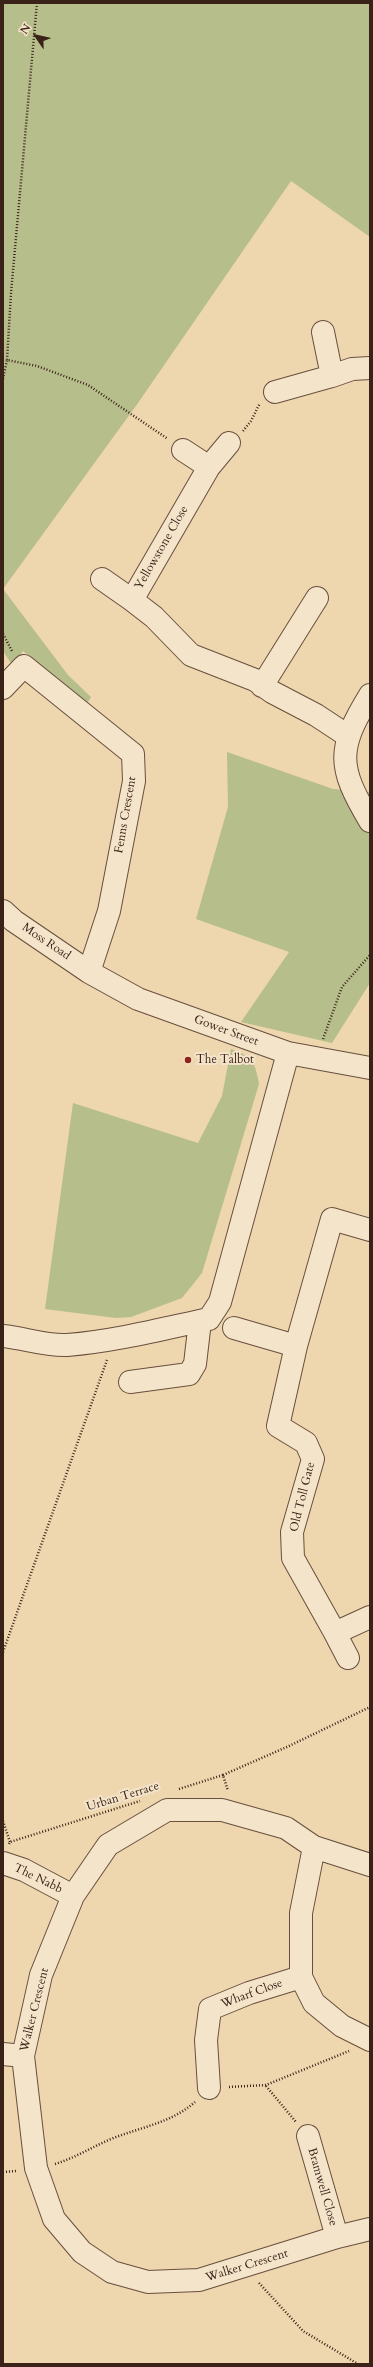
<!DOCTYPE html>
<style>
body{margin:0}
#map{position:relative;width:373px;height:2367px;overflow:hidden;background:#eed6ae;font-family:Cardo,serif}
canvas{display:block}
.frame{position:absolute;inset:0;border:4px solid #3b2218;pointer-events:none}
.north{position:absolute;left:16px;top:16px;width:40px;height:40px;-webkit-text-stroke:3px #f4e4ca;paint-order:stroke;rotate:304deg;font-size:11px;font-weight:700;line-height:16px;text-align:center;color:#3b2218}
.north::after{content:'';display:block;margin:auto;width:14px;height:18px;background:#3b2218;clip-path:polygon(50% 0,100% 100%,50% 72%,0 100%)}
</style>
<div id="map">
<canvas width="373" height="2367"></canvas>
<div class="frame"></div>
<div class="north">N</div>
</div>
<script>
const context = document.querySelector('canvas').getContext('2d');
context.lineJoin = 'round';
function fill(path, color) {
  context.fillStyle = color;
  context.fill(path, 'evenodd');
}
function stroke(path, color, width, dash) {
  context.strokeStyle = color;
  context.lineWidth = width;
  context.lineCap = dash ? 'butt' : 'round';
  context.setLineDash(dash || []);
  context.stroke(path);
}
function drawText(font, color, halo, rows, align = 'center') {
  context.font = font + ' Cardo,serif';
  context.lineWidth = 4;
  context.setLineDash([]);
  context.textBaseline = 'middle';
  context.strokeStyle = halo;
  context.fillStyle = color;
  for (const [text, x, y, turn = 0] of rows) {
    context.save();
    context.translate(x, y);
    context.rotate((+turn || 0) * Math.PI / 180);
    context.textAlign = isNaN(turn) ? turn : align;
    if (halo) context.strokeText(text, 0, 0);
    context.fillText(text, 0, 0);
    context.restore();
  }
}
fill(new Path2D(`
 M3,3H370V237L291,181L138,403L3,589Z
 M3,589L68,675L91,697L86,705L23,651L12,665L3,651Z
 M227,752L333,789L370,792V983L332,1043L241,1022L289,952L196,919L228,807Z
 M231,1049C253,1057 255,1062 259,1084L202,1273L182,1298L131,1317L116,1318L45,1309L73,1103L198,1143L222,1096Z`), '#b6be8c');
const minor = new Path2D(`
 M332,376L352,369L370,368
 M275,392L332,376L323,332
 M229,443L209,467L132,600L154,617L191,655L255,680L272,692L316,715L348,736
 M183,450L209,467
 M102,579L132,600
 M262,686L317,598
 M3,688L24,666L133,754L134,781L109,911L89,972
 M370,695C337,749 337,766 370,821
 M3,911L14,921L89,972L138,999L288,1053L370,1068
 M234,1328L296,1346
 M3,1336C24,1338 45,1346 67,1345C115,1341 162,1329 209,1319L220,1302L288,1053
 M130,1382L189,1374L195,1364L200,1321
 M335,1633L293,1558L292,1532L313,1459L306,1443L278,1426L296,1346L332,1219L370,1230
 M348,1658L335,1633L370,1617
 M314,1847L301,1913V1977L314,2003L342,2026L370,2040
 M3,1863L24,1870L73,1896
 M370,1865L314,1847L286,1828L222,1810H167L108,1845L73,1896L41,1975L23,2056L36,2168L54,2219L82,2252L112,2272L148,2282L199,2280L337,2237L370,2229
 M3,2054L23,2056
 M209,2088L206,2040L210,2009L249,1993L301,1977
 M308,2136L337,2237`);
stroke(minor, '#684f3e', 24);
stroke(new Path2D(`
 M37,3L11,293L7,360L37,366L88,385L168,439
 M3,379L7,360
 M243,431L251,421L260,403
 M3,634L12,651
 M323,1039L342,987L370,955
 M3,1652L107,1360
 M223,1775L289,1746L370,1707
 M179,1789L223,1775L228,1791
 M3,1821L10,1842
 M9,1844L10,1842L140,1801
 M266,2086L296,2122
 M229,2087L266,2085L349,2051
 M55,2164C75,2158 92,2147 111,2139C141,2127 171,2123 195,2102
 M3,2172L16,2171
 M259,2283L303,2331L358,2364`), '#3b2218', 2.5, [1, 2]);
stroke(minor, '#f4e4ca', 22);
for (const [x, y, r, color] of [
 [188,1060,4,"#8f2418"]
]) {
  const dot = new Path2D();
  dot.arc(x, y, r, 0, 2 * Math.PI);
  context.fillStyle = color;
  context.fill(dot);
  stroke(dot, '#f4e4ca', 1.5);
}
drawText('12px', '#3b2218', '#f4e4ca', [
 ["Yellowstone Close",162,548,-60],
 ["Fenns Crescent",126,815,-80],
 ["Moss Road",46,942,34],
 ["Gower Street",226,1031,20],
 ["Old Toll Gate",303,1497,-76],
 ["Urban Terrace",123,1797,-17],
 ["The Nabb",38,1879,26],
 ["Wharf Close",252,1994,-20],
 ["Walker Crescent",35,2010,-76],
 ["Bramwell Close",322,2187,74],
 ["Walker Crescent",247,2266,-17]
]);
drawText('12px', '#3b2218', '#f4e4ca', [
 ["The Talbot",196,1060]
], 'left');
</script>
